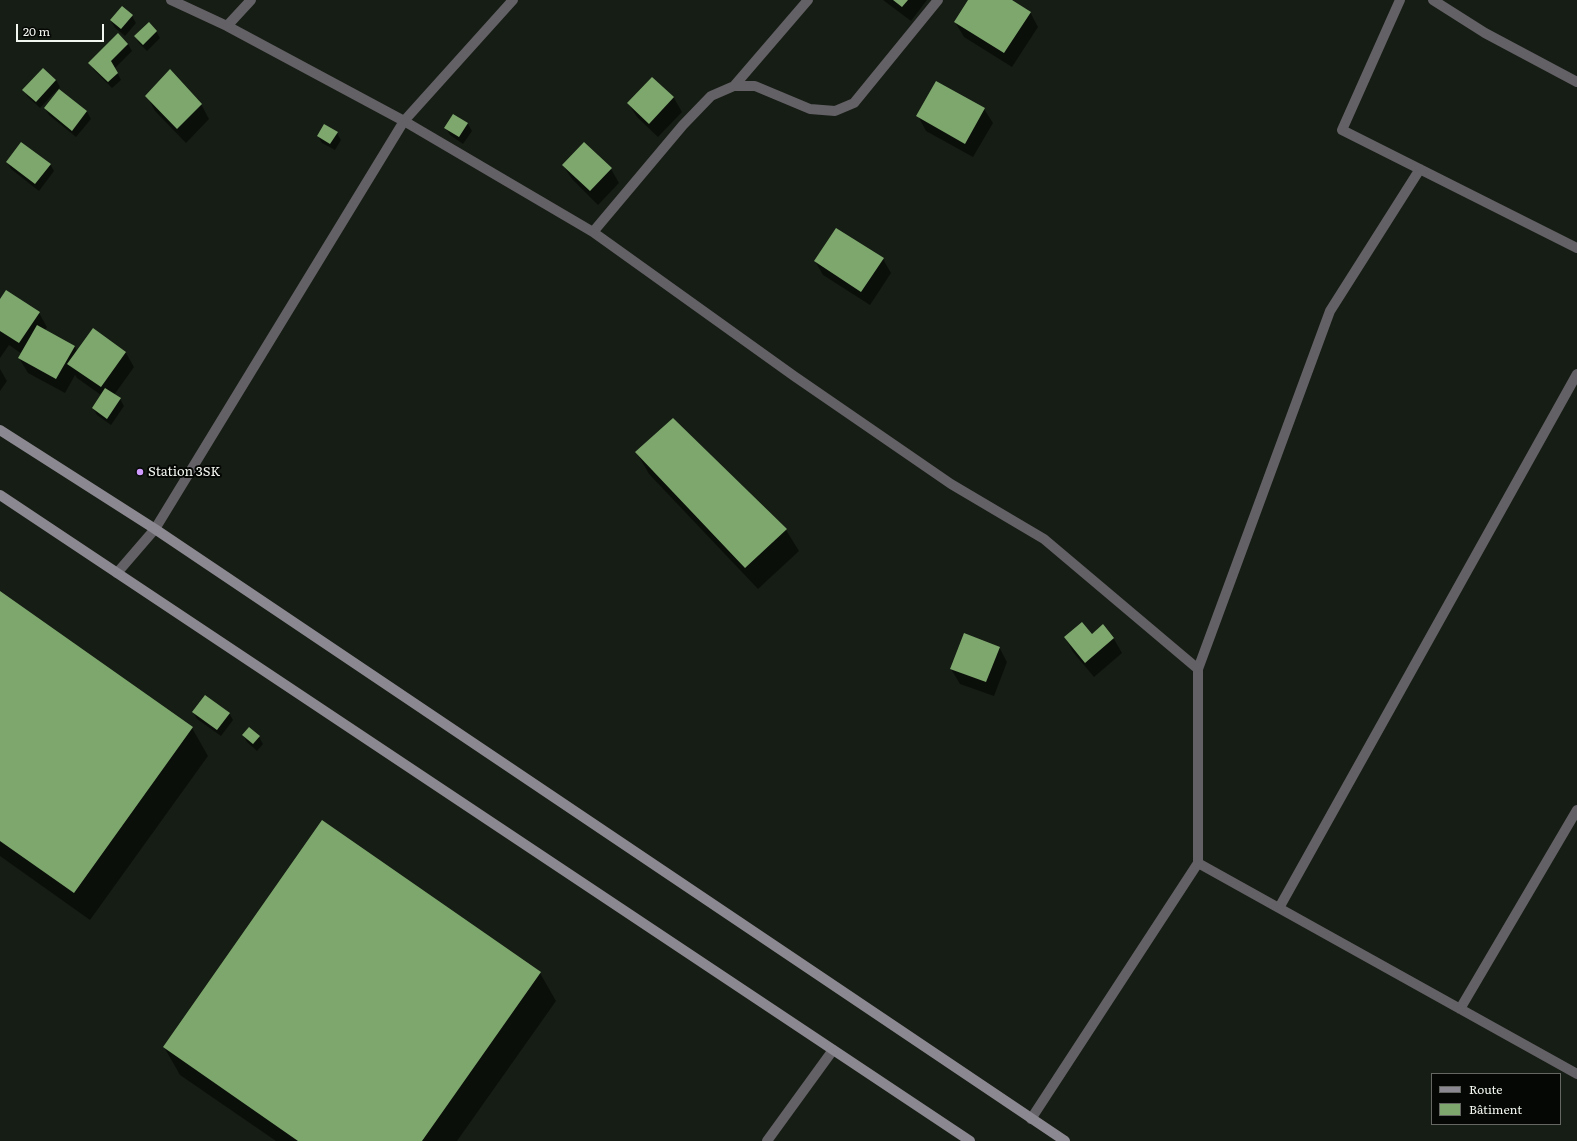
<!DOCTYPE html>
<meta charset="utf-8">
<style>
body{margin:0}
#map{position:relative;width:1577px;height:1141px;overflow:hidden;background:#161d14;font-family:Literata,serif}
canvas{display:block}
.legend{position:absolute;left:1431px;top:1073px;width:130px;height:52px;box-sizing:border-box;background:#050704;border:1px solid #646762;margin:0;padding:5px 7px;list-style:none;font-size:12px;color:#f2f7f0}
.legend li{display:flex;align-items:center;gap:8px;height:20px}
.legend b{width:20px;border:1px solid #646762}
.scale{position:absolute;left:16px;top:24px;width:88px;height:18px;box-sizing:border-box;border:2px solid #f2f7f0;border-top:0;padding-left:5px;font-size:12px;line-height:14px;white-space:nowrap;color:#f2f7f0;-webkit-text-stroke:3px #050704;paint-order:stroke}
</style>
<div id="map">
<canvas width="1577" height="1141"></canvas>
<ul class="legend">
<li><b style="height:5px;background:#8c8891"></b>Route</li>
<li><b style="height:11px;background:#7da76d"></b>Bâtiment</li>
</ul>
<div class="scale">20 m</div>
</div>
<script>
const context = document.querySelector('canvas').getContext('2d');
context.lineJoin = 'round';
function fill(path, color) {
  context.fillStyle = color;
  context.fill(path, 'evenodd');
}
function stroke(path, color, width, dash) {
  context.strokeStyle = color;
  context.lineWidth = width;
  context.lineCap = dash ? 'butt' : 'round';
  context.setLineDash(dash || []);
  context.stroke(path);
}
function drawText(font, color, halo, rows, align = 'center') {
  context.font = font + ' Literata,serif';
  context.lineWidth = 4;
  context.setLineDash([]);
  context.textBaseline = 'middle';
  context.strokeStyle = halo;
  context.fillStyle = color;
  for (const [text, x, y, turn = 0] of rows) {
    context.save();
    context.translate(x, y);
    context.rotate((+turn || 0) * Math.PI / 180);
    context.textAlign = isNaN(turn) ? turn : align;
    if (halo) context.strokeText(text, 0, 0);
    context.fillText(text, 0, 0);
    context.restore();
  }
}
fill(new Path2D(`
 M883,0H927L911,21Z
 M970,0H1010L1030,12L1038,27L1012,67L964,37L955,22Z
 M132,16L136,23L125,36L115,28L111,21Z
 M156,31L160,38L147,51L139,43L135,36Z
 M128,44L132,51L115,68L121,80L112,88L94,70L90,63Z
 M652,78L674,98L682,112L658,137L637,117L628,103Z
 M56,80L60,87L58,90L87,112L91,119L76,137L49,115L45,108L59,91L57,90L40,108L28,97L24,90Z
 M147,96L201,104L209,119L186,143L155,111Z
 M984,109L993,123L973,157L926,131L918,116Z
 M454,115L468,124L472,131L463,144L450,135L446,128Z
 M337,133L341,140L335,150L322,143L318,136Z
 M7,162L50,164L54,171L39,191L11,169Z
 M563,165L611,169L619,183L598,205L572,179Z
 M883,259L891,273L870,305L823,275L815,261Z
 M0,301L39,313L47,327L45,330L75,347L77,352L93,330L126,353L134,367L114,395L120,399L124,406L111,425L97,415L93,408L101,395L77,378L75,375L65,393L28,373L19,358L22,354L9,345L0,358Z
 M0,369L7,381L0,391Z
 M673,420L786,530L799,551L758,589L649,474L637,453Z
 M0,592L192,728L208,756L90,920L0,856Z
 M1103,626L1114,639L1122,653L1094,677L1073,652L1065,637L1092,635Z
 M999,647L1007,662L994,696L960,684L951,669Z
 M193,712L229,713L233,720L221,736L197,719Z
 M249,728L259,737L263,744L257,751L247,742L243,735Z
 M540,973L556,1001L457,1141H276L180,1075L164,1047Z`), '#0007');
fill(new Path2D(`
 M893,0H908L902,7Z
 M968,0H1012L1031,12L1004,53L954,22Z
 M122,6L133,15L121,29L110,20Z
 M149,22L157,31L143,45L134,36Z
 M118,33L128,44L111,61L118,73L108,82L88,63Z
 M43,68L56,80L36,102L22,90Z
 M170,69L202,104L177,129L145,96Z
 M652,77L674,97L649,124L627,103Z
 M936,81L985,108L965,144L916,116Z
 M59,89L87,111L72,131L44,108Z
 M453,114L468,123L459,137L444,128Z
 M324,124L338,132L330,144L317,136Z
 M21,142L51,164L35,184L6,162Z
 M584,142L612,168L590,191L562,165Z
 M836,228L884,258L861,292L814,261Z
 M6,290L40,312L19,343L0,331V299Z
 M37,325L75,346L56,379L18,358Z
 M93,328L126,352L101,387L67,364Z
 M105,388L121,398L107,419L92,408Z
 M673,418L787,529L745,568L635,452Z
 M0,591L193,727L74,893L0,841Z
 M1082,622L1092,634L1103,624L1114,638L1085,663L1064,637Z
 M964,633L1000,647L986,682L950,669Z
 M205,695L230,713L217,730L192,712Z
 M249,727L260,736L253,744L242,735Z
 M322,820L541,972L422,1141H298L163,1047Z`), '#7da76d');
stroke(new Path2D(`
 M171,0L227,26L404,121L593,232L794,376L951,484L1044,539L1198,669
 M1400,0L1342,130L1577,248
 M1433,0L1485,33L1577,82
 M227,26L251,0
 M734,86L808,0
 M593,232L683,125L711,96L734,86H755L810,109L835,111L854,103L938,0
 M117,573L155,529L404,121L513,0
 M1198,863L1577,1074
 M1279,908L1577,374
 M1460,1009L1577,810
 M1031,1119L1198,863V669L1330,311L1420,169
 M767,1141L833,1050`), '#636066', 10);
stroke(new Path2D(`
 M0,430L155,529L1065,1141
 M0,495L970,1141`), '#8c8891', 10);
for (const [x, y, r, color] of [
 [140,472,4,"#d09dff"]
]) {
  const dot = new Path2D();
  dot.arc(x, y, r, 0, 2 * Math.PI);
  context.fillStyle = color;
  context.fill(dot);
  stroke(dot, '#050704', 1.5);
}
drawText('13px', '#f2f7f0', '#050704', [
 ["Station 3SK",148,472]
], 'left');
</script>
